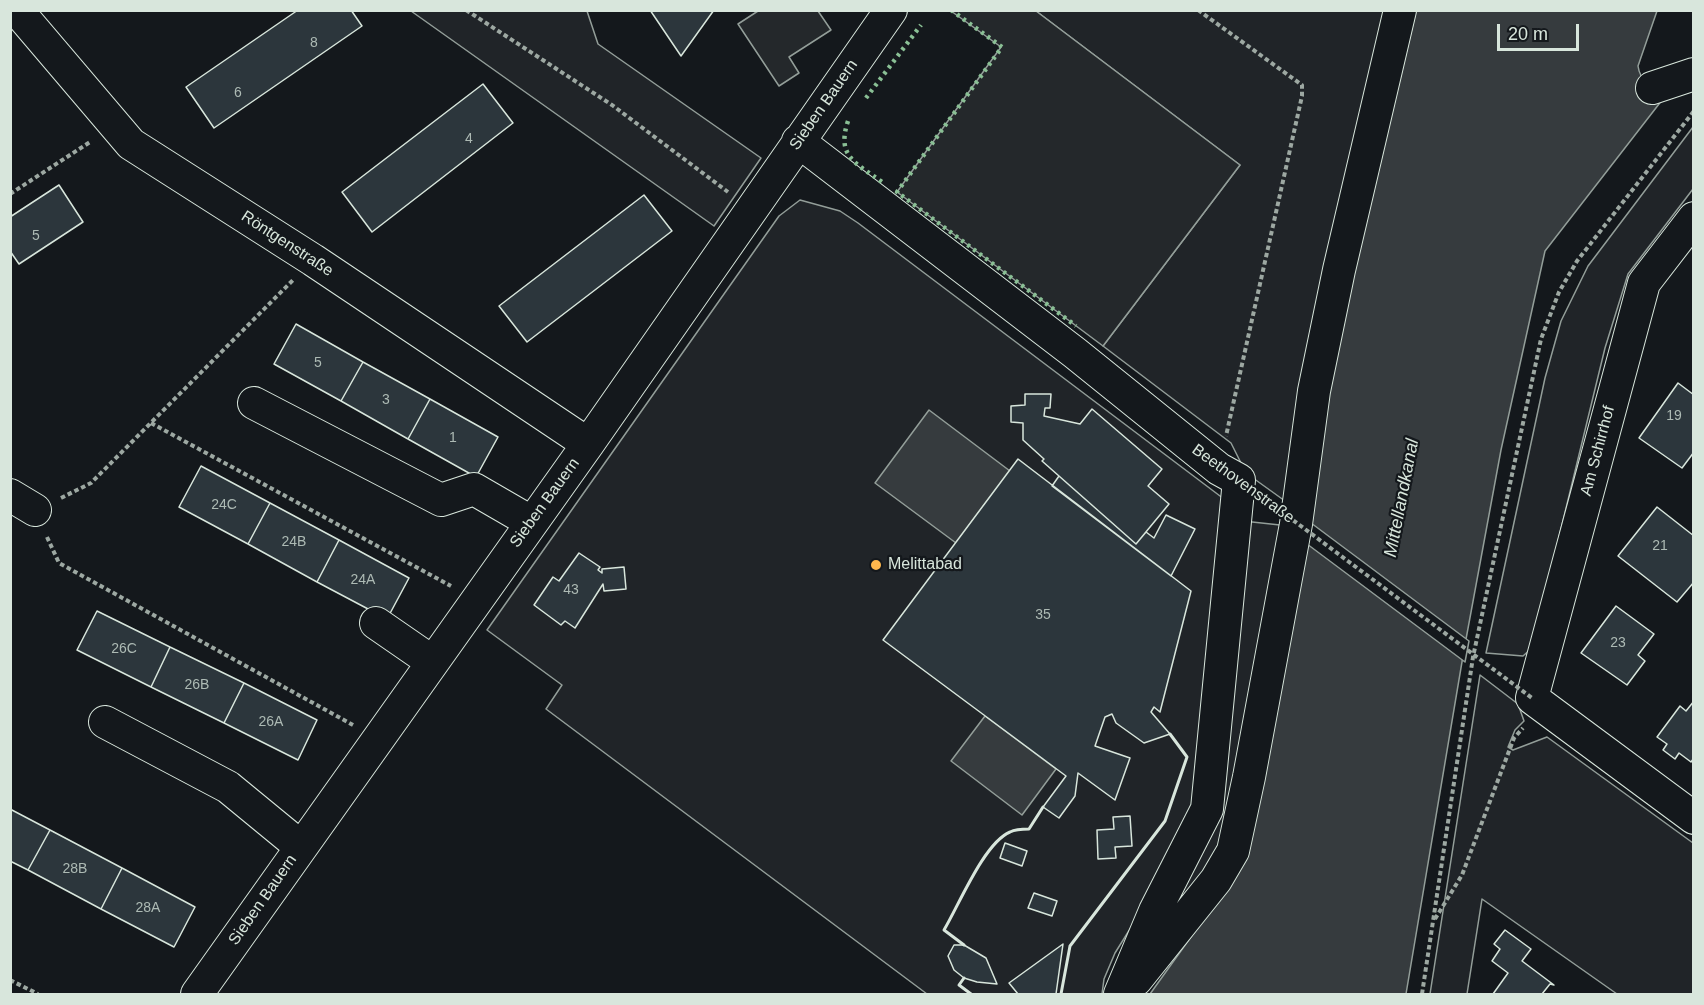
<!DOCTYPE html>
<meta charset="utf-8">
<style>
body{margin:0}
#map{position:relative;width:1704px;height:1005px;overflow:hidden;background:#14181c;font-family:Helvetica,sans-serif}
canvas{display:block}
.frame{position:absolute;inset:0;border:12px solid #d8e6dc;pointer-events:none}
.scale{position:absolute;left:1497px;top:24px;width:82px;height:27px;box-sizing:border-box;border:3px solid #d8e6dc;border-top:0;padding-left:8px;font-size:18px;line-height:21px;white-space:nowrap;color:#d8e6dc;-webkit-text-stroke:4px #14181c;paint-order:stroke}
</style>
<div id="map">
<canvas width="1704" height="1005"></canvas>
<div class="frame"></div>
<div class="scale">20 m</div>
</div>
<script>
const context = document.querySelector('canvas').getContext('2d');
context.lineJoin = 'round';
function fill(path, color) {
  context.fillStyle = color;
  context.fill(path, 'evenodd');
}
function stroke(path, color, width, dash) {
  context.strokeStyle = color;
  context.lineWidth = width;
  context.lineCap = dash ? 'butt' : 'round';
  context.setLineDash(dash || []);
  context.stroke(path);
}
function drawText(font, color, halo, rows, align = 'center') {
  context.font = font + ' Helvetica,sans-serif';
  context.lineWidth = 4.5;
  context.setLineDash([]);
  context.textBaseline = 'middle';
  context.strokeStyle = halo;
  context.fillStyle = color;
  for (const [text, x, y, turn = 0] of rows) {
    context.save();
    context.translate(x, y);
    context.rotate((+turn || 0) * Math.PI / 180);
    context.textAlign = isNaN(turn) ? turn : align;
    if (halo) context.strokeText(text, 0, 0);
    context.fillText(text, 0, 0);
    context.restore();
  }
}
const green = new Path2D(`
 M411,11H587L598,44L761,158L714,226Z
 M1036,11H1393L1292,506L1246,473L1231,443L1103,346L1240,165Z
 M1693,127V189L1628,274L1605,348L1532,648L1523,656L1486,653L1545,378L1561,321L1588,266Z
 M800,200L840,211L858,223L1224,499L1201,787L1145,905L1115,953L1104,979L1102,994H927L546,709L562,685L487,630L779,216Z
 M1243,521L1280,525L1227,848L1167,921L1211,823Z
 M1480,675L1518,704L1524,721L1515,730L1508,747L1513,750L1547,737L1693,843V994H1617L1482,899L1467,994H1430Z`);
fill(green, '#202428');
stroke(green, '#939e99', 1.5);
const parking = new Path2D(`
 M758,11H818L831,30L789,57L799,73L779,86L738,24Z
 M951,11H1036L1240,165L1103,346L897,192L1001,47Z`);
fill(parking, '#24282b');
stroke(parking, '#939e99', 1.5);
const water = new Path2D(`
 M1416,11H1657L1638,66C1640,82 1653,89 1666,95L1545,251L1501,450L1464,650L1406,994H1150L1244,863L1329,394L1354,274Z
 M929,410L1010,471L956,543L875,483Z
 M985,716L1056,769L1022,815L951,761Z`);
fill(water, '#363b3e');
stroke(water, '#939e99', 1.5);
const pier = new Path2D(`
 M1303,517L1469,641L1465,662L1299,538Z`);
fill(pier, '#14181c');
stroke(pier, '#939e99', 1.5);
const building = new Path2D(`
 M298,10H351L362,26L214,128L186,87Z
 M650,10H714L681,56Z
 M483,84L513,123L372,232L342,192Z
 M59,185L83,222L19,264L10,251V217Z
 M644,195L672,231L527,342L499,306Z
 M296,324L363,362L341,401L274,364Z
 M363,362L430,399L408,439L341,401Z
 M1678,383L1694,395V452L1682,468L1639,438Z
 M1025,394H1051L1050,408H1045L1044,416L1080,424L1092,409L1162,469L1148,486L1169,504L1136,544L1042,461L1044,459L1023,440V423L1011,422V406L1025,405Z
 M430,399L498,437L476,477L408,439Z
 M1018,459L1191,591L1160,712L1154,707L1151,712L1170,734L1144,743L1116,723L1112,714L1105,717L1095,746L1130,758L1115,800L1078,773L1075,796L1059,818L1043,807L1066,776L883,640Z
 M201,466L270,503L248,544L179,507Z
 M1059,476L1136,544L1146,532L1154,538L1166,515L1195,529L1171,576L1052,486Z
 M270,503L339,540L317,582L248,544Z
 M1657,507L1694,536V582L1677,602L1618,556Z
 M339,540L409,578L387,619L317,582Z
 M579,553L600,567L598,570L602,573V569L624,567L626,589L604,591L603,584L575,628L565,621L561,625L534,605L553,577L559,581Z
 M1616,606L1654,634L1638,655L1645,661L1627,685L1581,653Z
 M97,611L170,647L151,687L77,650Z
 M170,647L244,683L224,723L151,687Z
 M244,683L317,720L298,760L224,723Z
 M1694,701V758L1691,762L1679,753L1675,759L1663,750L1667,744L1657,737L1680,706L1686,711Z
 M10,809L50,830L28,870L10,861Z
 M1130,816L1132,846L1115,847L1116,858L1098,859L1097,830L1114,829L1113,817Z
 M50,830L122,868L101,909L28,870Z
 M1005,843L1027,851L1022,866L1000,858Z
 M122,868L195,907L174,947L101,909Z
 M1034,893L1057,901L1052,916L1028,908Z
 M1505,930L1531,949L1522,961L1554,985L1550,984L1542,994H1493L1508,973L1492,961L1500,949L1494,944Z
 M1063,944L1056,994H1018L1009,983Z
 M954,945H964L986,958L997,984L977,982L964,978L954,970L948,956Z`);
fill(building, '#2c363c');
stroke(building, '#d8e6dc', 1.5);
const minor = new Path2D(`
 M17,10L131,144L313,260L588,444
 M1652,88L1694,74
 M798,141L1075,353L1219,469L1239,480L1207,809L1155,911L1120,994
 M1694,218L1644,283L1532,698L1694,818
 M254,403L441,500L474,489L531,522
 M10,495L35,510
 M376,623L431,661
 M105,722L228,787L301,847
 M1136,980L1216,880L1233,851L1249,777L1296,524L1314,391L1339,270L1400,10
 M197,994L588,444L891,10`);
stroke(minor, '#d8e6dc', 34);
stroke(new Path2D(`
 M466,10L612,105L728,192
 M1198,10L1302,85V96L1226,436
 M10,194L90,142
 M151,423L451,586
 M61,498L91,483L293,280
 M47,537L59,563L353,725
 M1435,919L1462,875L1514,738L1523,728
 M10,980L38,994
 M1422,994L1473,657L1541,339L1559,292L1577,261L1694,111`), '#9da8a2', 4, [4.5, 3]);
stroke(minor, '#14181c', 32);
stroke(new Path2D(`
 M1239,480L1532,698`), '#9da8a2', 4, [4.5, 3]);
stroke(new Path2D(`
 M951,10L1002,47L897,192L1076,326
 M866,98L921,25
 M848,121C836,157 856,163 882,182`), '#8ac095', 4.5, [3, 4.5]);
stroke(new Path2D(`
 M964,945L944,930C959,905 984,843 1010,832C1016,829 1022,829 1029,829L1043,807
 M964,978L959,985L971,994
 M1061,994L1070,946L1165,821L1187,757L1170,734`), '#d8e6dc', 3);
for (const [x, y, r, color] of [
 [876,565,6,"#ffb74d"]
]) {
  const dot = new Path2D();
  dot.arc(x, y, r, 0, 2 * Math.PI);
  context.fillStyle = color;
  context.fill(dot);
  stroke(dot, '#14181c', 2);
}
drawText('14px', '#adbab4', null, [
 ["8",314,43],
 ["6",238,93],
 ["4",469,139],
 ["5",36,236],
 ["5",318,363],
 ["3",386,400],
 ["19",1674,416],
 ["1",453,438],
 ["24C",224,505],
 ["24B",294,542],
 ["21",1660,546],
 ["24A",363,580],
 ["43",571,590],
 ["35",1043,615],
 ["23",1618,643],
 ["26C",124,649],
 ["26B",197,685],
 ["26A",271,722],
 ["28B",75,869],
 ["28A",148,908]
]);
drawText('16px', '#d8e6dc', '#14181c', [
 ["Sieben Bauern",824,105,-55],
 ["Röntgenstraße",287,244,33],
 ["Am Schirrhof",1598,451,-75],
 ["Beethovenstraße",1243,484,36],
 ["Sieben Bauern",545,503,-54],
 ["Sieben Bauern",263,900,-55]
]);
drawText('16px', '#d8e6dc', '#14181c', [
 ["Melittabad",888,565]
], 'left');
drawText('italic 18px', '#d8e6dc', '#14181c', [
 ["Mittellandkanal",1402,498,-79]
]);
</script>
